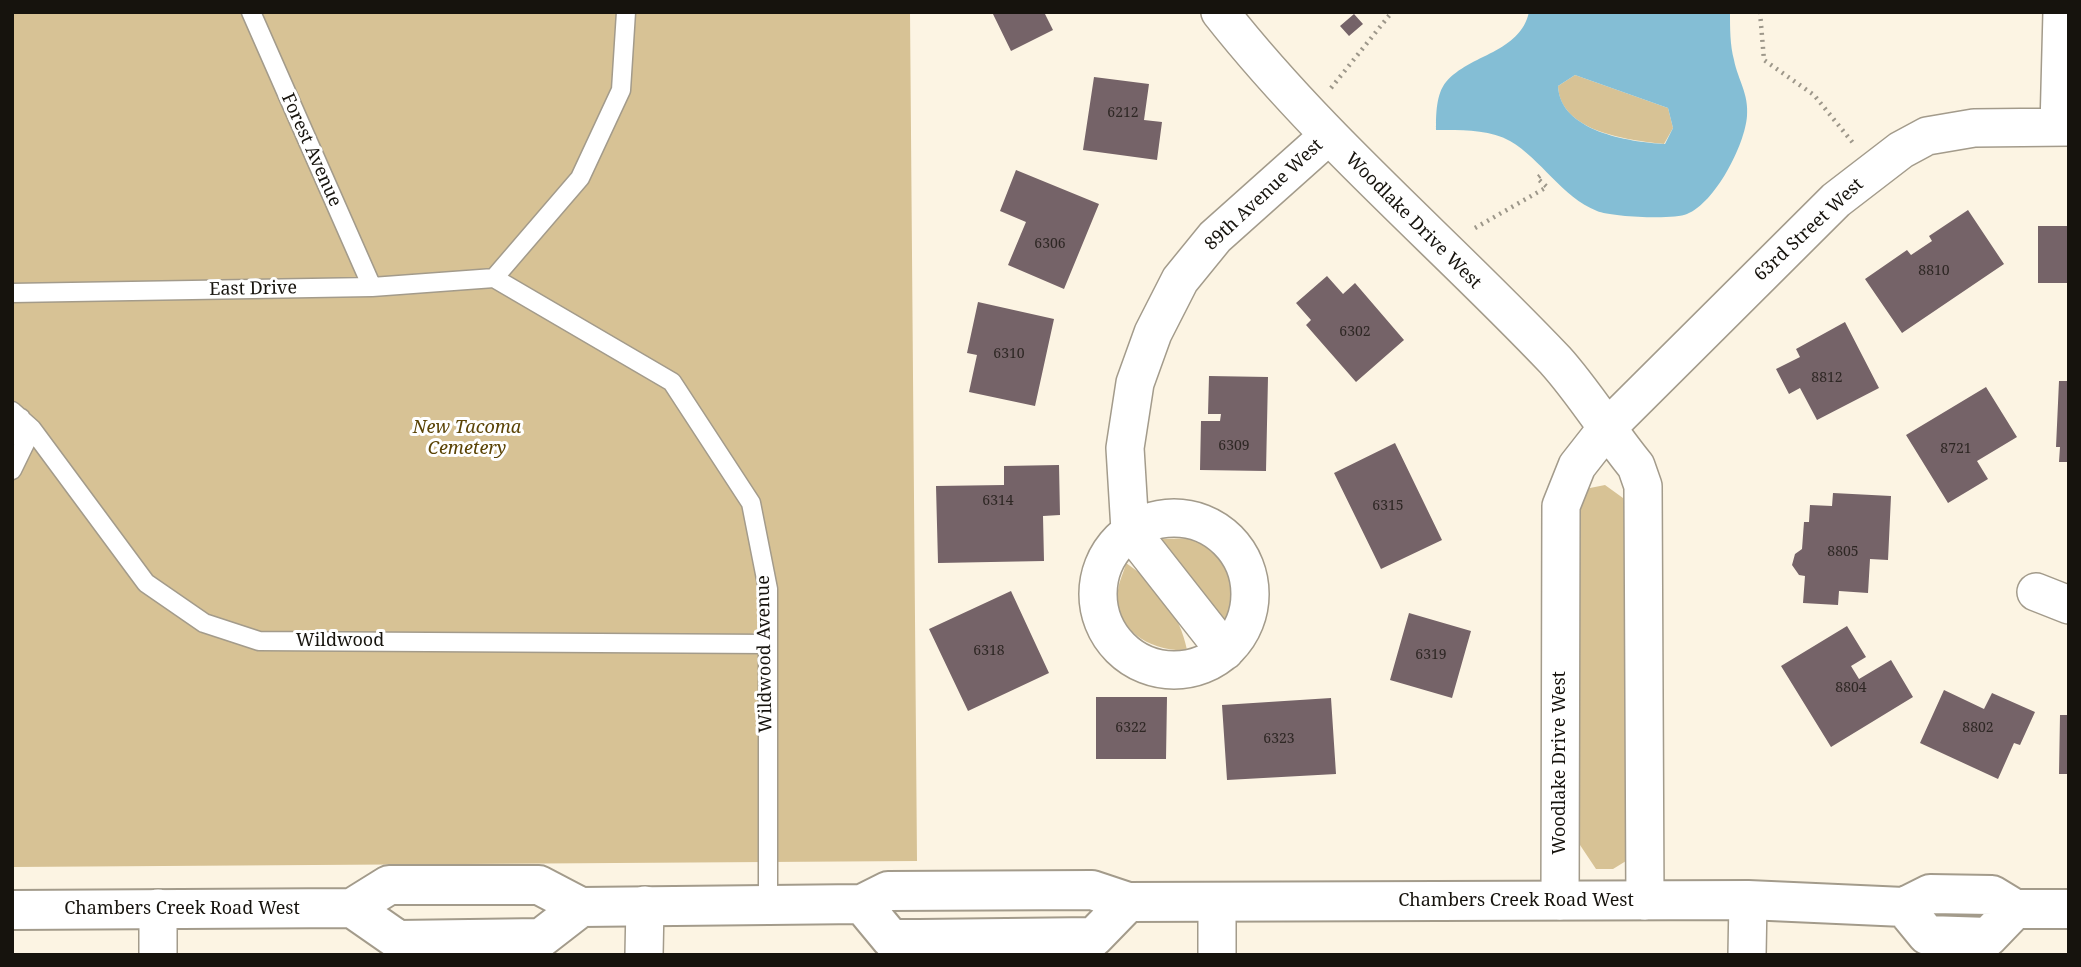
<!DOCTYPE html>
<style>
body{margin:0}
#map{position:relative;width:2081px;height:967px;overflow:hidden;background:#fcf4e3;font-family:"Noto Serif",serif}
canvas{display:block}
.frame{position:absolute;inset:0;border:14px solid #16130d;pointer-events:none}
</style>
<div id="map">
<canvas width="2081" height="967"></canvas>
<div class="frame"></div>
</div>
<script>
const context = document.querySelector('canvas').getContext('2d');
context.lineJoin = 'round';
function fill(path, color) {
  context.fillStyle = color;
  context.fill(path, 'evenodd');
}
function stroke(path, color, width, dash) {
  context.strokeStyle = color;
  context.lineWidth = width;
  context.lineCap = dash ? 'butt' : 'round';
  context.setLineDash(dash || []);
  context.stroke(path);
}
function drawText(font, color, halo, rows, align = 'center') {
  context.font = font + ' "Noto Serif",serif';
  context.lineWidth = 6;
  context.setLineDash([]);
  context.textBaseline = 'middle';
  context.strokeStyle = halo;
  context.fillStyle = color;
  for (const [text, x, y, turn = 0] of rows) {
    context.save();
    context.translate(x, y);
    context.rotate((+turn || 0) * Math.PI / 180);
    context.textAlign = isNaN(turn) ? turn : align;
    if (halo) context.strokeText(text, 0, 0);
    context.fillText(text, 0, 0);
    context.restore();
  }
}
fill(new Path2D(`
 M12,12H910L917,861L12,867Z
 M1575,75L1668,108L1673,128L1664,144C1628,140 1560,132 1558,86Z
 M1605,485L1623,498L1626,514L1630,843L1626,861L1613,869H1596L1580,845L1578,830L1575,509L1585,489Z
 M1162,539C1171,539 1181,538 1190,539C1231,546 1241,588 1229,621C1199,606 1172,571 1162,539Z
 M1126,563C1156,583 1180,614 1187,650C1152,652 1113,631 1118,590C1119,581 1124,572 1126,563Z`), '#d7c295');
fill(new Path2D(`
 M1529,12H1730C1730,28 1730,45 1734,60C1738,80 1749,94 1747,116C1745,145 1715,203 1687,214C1674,220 1611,217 1597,211C1562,197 1541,159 1510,141C1489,129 1460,130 1436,130C1436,115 1436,94 1446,82C1470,54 1520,53 1529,12ZM1575,75L1668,108L1673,128L1665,144C1628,142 1560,131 1558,86Z`), '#84bed5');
fill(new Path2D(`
 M992,12H1044L1053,30L1011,51Z
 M1354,14L1363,24L1349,36L1340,26Z
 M1094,77L1149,84L1144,120L1162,122L1157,160L1083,150Z
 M1016,170L1099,204L1064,289L1008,265L1026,222L1000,211Z
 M1968,210L2004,264L1902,333L1865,279L1907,250L1911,255L1932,241L1929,236Z
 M2038,226H2069V283H2038Z
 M1327,276L1343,294L1355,283L1404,340L1356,382L1306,325L1311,320L1296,303Z
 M978,302L1054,319L1035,406L969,392L977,355L967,353Z
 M1845,322L1879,388L1817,420L1800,388L1789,394L1776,369L1800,357L1796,349Z
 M1209,376L1268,377L1266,471L1200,470L1201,421H1220L1221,414H1208Z
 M2059,381H2069V462H2059L2060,447H2056Z
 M1986,387L2017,437L1977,461L1988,479L1948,503L1906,435Z
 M1395,443L1442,540L1381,569L1334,473Z
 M1059,465L1060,515L1043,516L1044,561L938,563L936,486L1004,485V466Z
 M1833,493L1891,496L1888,560L1870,559L1868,593L1839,591L1838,605L1803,603L1805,576L1799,575L1792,565L1795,554L1802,549L1804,522H1809L1810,505L1832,506Z
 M1011,591L1049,673L968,711L929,629Z
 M1409,613L1471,631L1452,698L1390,680Z
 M1847,626L1866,657L1851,666L1859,679L1891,660L1913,697L1831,747L1781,666Z
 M1944,690L1984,709L1992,693L2035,712L2020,745L2014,743L1998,779L1920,743Z
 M1096,697H1167L1166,759H1096Z
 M1331,698L1336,774L1227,780L1222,705Z
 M2060,715H2069V774H2059Z`), '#756368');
const service = new Path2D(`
 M251,12L372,287
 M494,278L672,382L751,503L768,589V905
 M494,278L580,178L621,90L626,12
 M12,293L372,287L494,278
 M12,411L32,429L146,583L204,623L259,641L768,644
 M12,436L21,418
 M12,470L32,429`);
const minor = new Path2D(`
 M1220,12C1320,139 1444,243 1555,360C1584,392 1608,432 1636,466L1643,486L1645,901
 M2059,127L2062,12
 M1098 594a76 76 0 1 1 152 0a76 76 0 1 1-152 0Z
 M2036,592L2069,605
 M1225,651L1130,530L1125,448L1135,383L1153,333L1180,280L1215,237L1327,137
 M1560,901L1561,506L1577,466L1606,429L1836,200L1901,150L1927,136L1974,128L2069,127
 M1217,902V955
 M158,908V955
 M644,955L645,905
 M1747,955L1748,900`);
const tertiary = new Path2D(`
 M862,904L891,939H919L1094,937L1128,902
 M1904,907L1927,935L1988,937L2015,909
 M352,908L398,940L541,938L581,907
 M12,910L352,908L389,885H539L581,907L862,904L888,891L1092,890L1128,902L1748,900L1904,907L1930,894L1992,895L2015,909H2069`);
stroke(service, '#a39b8b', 21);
stroke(minor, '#a39b8b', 40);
stroke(tertiary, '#a39b8b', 42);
stroke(new Path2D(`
 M1760,12L1764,60L1814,95L1853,143
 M1331,88L1392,12
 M1475,228L1547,187L1537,178L1541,175`), '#9d978a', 4.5, [2, 5]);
stroke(service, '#fff', 18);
stroke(minor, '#fff', 37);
stroke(tertiary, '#fff', 38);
drawText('14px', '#2e2724', null, [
 ["6212",1123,113],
 ["6306",1050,244],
 ["8810",1934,271],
 ["6302",1355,332],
 ["6310",1009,354],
 ["8812",1827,378],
 ["6309",1234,446],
 ["8721",1956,449],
 ["6314",998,501],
 ["6315",1388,506],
 ["8805",1843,552],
 ["6318",989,651],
 ["6319",1431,655],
 ["8804",1851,688],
 ["6322",1131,728],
 ["8802",1978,728],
 ["6323",1279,739]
]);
drawText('18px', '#16130d', '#fff', [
 ["Forest Avenue",311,150,66],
 ["89th Avenue West",1264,195,-43],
 ["Woodlake Drive West",1413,221,45],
 ["63rd Street West",1809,230,-43],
 ["East Drive",253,289,-1],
 ["Wildwood",340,641],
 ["Wildwood Avenue",765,654,-91],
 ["Woodlake Drive West",1560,763,-90],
 ["Chambers Creek Road West",1516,901],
 ["Chambers Creek Road West",182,909]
]);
drawText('italic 18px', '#5a4305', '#fff', [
 ["New Tacoma",467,428],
 ["Cemetery",467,449]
]);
</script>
